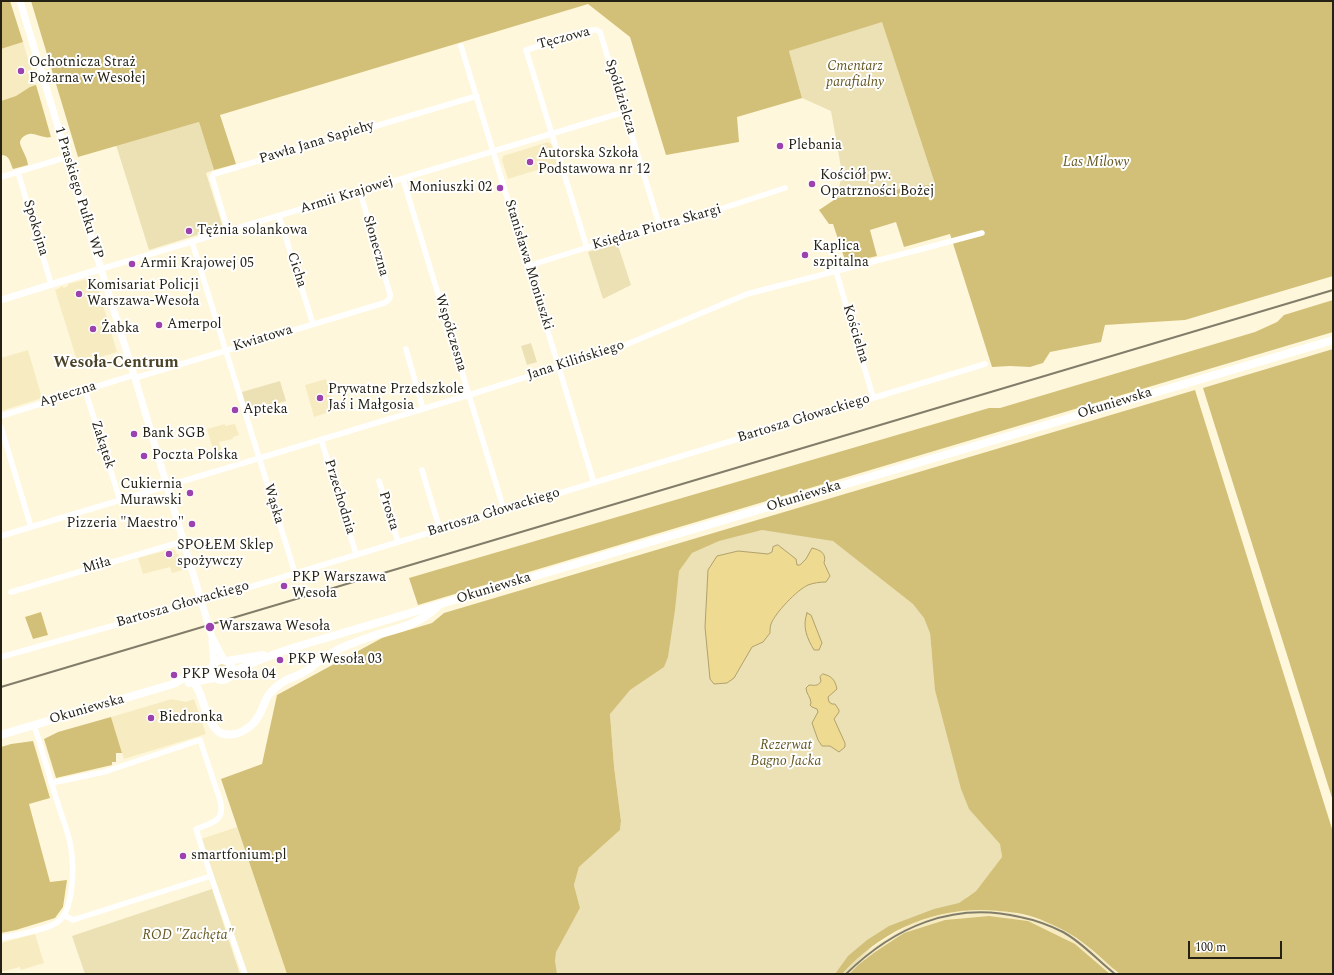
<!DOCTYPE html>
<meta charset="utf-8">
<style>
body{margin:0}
#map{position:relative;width:1334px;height:975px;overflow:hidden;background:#fff7db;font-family:Spectral,serif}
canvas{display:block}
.frame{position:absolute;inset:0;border:2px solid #242114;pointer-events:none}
.scale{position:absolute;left:1188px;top:941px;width:94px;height:18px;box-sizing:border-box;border:2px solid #242114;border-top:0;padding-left:5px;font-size:12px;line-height:14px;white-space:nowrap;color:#242114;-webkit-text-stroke:3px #fff;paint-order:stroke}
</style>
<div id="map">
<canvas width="1334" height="975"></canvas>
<div class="frame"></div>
<div class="scale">100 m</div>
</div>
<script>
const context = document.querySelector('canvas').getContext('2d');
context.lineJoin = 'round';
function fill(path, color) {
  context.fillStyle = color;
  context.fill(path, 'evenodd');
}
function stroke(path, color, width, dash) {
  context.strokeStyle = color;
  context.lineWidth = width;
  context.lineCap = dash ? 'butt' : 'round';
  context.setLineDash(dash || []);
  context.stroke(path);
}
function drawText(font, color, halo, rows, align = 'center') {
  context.font = font + ' Spectral,serif';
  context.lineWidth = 4;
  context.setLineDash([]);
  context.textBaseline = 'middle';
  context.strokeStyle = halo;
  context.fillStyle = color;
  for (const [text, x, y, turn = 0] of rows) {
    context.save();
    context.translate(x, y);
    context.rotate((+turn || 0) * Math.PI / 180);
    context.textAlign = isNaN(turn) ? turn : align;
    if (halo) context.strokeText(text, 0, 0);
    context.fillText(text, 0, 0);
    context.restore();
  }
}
fill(new Path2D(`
 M23,42L46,118L1,132V49Z
 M548,142L552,145L557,164L508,179L502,160L503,156Z
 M87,279L96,281L117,352L78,364L55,290L60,288V287L63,286V288L68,286V284Z
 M28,350L42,398L1,411V358Z
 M326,379L335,410L314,417L305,385Z
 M225,424V426L235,424L239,435L233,437V439L219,442L221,449L219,451L214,453L207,429Z
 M172,549L175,550L176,553L179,555L183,570L172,573L170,567L143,574L138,558Z
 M172,699L186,702L194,699L206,734L124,759L111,717Z
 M237,827L287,974H247L201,839Z
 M967,909H986L1012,912L1045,921L1067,932L1084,943L1120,974H1110L1075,944L858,965L849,974H842L860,956L882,941L907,926L925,918L944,913Z
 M35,934L44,963L21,970L20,967L1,972V943Z`), '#f7ecc1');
fill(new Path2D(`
 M882,21L935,184L837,198L842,173L831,111L802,98L789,51Z
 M199,122L214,170L206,173L223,227L149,250L116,145Z
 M617,242L631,285L603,299L588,252Z
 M531,343L537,362L527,365L521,346Z
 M280,381L286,401L248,412L242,392Z
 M762,529L834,537L917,602C920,613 927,621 930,632C931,640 931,648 932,655L1008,844L1001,853L1002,857L976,891L967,897L961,905L932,912L881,937L846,974H552L548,954L573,920L580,908L574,885L579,867L620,830L621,821L614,766L610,714L679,551Z
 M216 670a6 6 0 1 1 12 0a6 6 0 1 1-12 0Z
 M212,889L240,974H85L72,936Z`), '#ece1b5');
fill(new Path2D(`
 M1,1H10L23,42L1,49Z
 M31,1H1333V276L1185,320L1105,325L1101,342L1050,352L1043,363L1030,367L1010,366L992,367L950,234L904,247L896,222L870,230L877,256L846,263L833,224H829L819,210L837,198L935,184L882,22L789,51L802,98L737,117L739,142L666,155L630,37L588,4L220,115L236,164L214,170L199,122L78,157Z
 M36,85L51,137C49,137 47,138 45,137C37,136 31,130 23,137C21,139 20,140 20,143C21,149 27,156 28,165L13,169C10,163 10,155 1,155V101L16,96L30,87Z
 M1333,300V332L418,605L409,578L989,408H1000L1255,332L1277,322L1284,315Z
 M1333,349V801L1203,388Z
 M1195,390L1333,832V974H1120C1108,965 1098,954 1086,945C1074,935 1060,928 1046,922C1032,915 1015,912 999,911C938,905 883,929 842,974H835L848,956L867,940L889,926L934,909L959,903L976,891L1002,857L1000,844L969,809L961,789L935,690L930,633L924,618L913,604L833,541L762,530L719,541L692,553L679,571L675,610L668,657L664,667L630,690L610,714L614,766L621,821L620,830L579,867L574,885L580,908L556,952L555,961L557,974H287L221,779L262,764L277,695L382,638L432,623L444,613Z
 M41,612L48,635L33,639L25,617Z
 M111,717L122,753H116V762H112V765L56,778L44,739L58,732Z
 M33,741L50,798L29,804L50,882L67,880L63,907L55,918L16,930L1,933V747L11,744Z
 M989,916L1028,921L1075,944L1110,974H849L858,965L875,952L904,933L945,920Z`), '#d3c078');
const water = new Path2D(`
 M778,545L796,559L797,565H800L806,559L812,548C820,550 827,553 824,563L830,576L826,582C820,582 813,583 808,585C797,590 775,613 771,624C770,627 770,630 770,633L763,642L752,647L734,678L727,683L714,684L710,679L705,627L708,570L717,556L738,551L768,554L772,552L773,547Z
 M807,613L811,615L822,643L819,650H814C807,638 802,627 807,613Z
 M823,674C832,676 835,680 837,689L828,697L829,702L832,704H835L839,710V712L834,719L845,743V747L839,752L830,746H822L818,740L812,723L818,712L817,709L812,707L810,705L811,703C811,697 806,694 806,688L809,685C814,685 818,687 821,681L820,677Z`);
fill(water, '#eeda91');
stroke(water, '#b1a26c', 1);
stroke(new Path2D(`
 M461,46L594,483
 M18,172L51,284
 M1,177L67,157
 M403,179L504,510
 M279,216L313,324
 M228,231L212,177L214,174L477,96
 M192,242L295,573
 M587,248L526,50L592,30H597L600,32L660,227
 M528,266L646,229L671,225L785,188
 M101,269L624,112
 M836,271L873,397
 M406,349L423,409
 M135,378L384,303C388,301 391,298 390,294L360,192
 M85,390L120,500
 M1,416L134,375
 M1,427L31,527
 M321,439L356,554
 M422,470L440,530
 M379,481L398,542
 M1,536L469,395L618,348L747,294L922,249L982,233
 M11,592L184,541
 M1,657L237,591L985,364
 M51,783L104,772L200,740L220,800C226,821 212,823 196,829L211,876L245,974
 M64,915L73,920L76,919L211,876
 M1,938C16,935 48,930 59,921C74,908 74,866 71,848C69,834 63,820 59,807C50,780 43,752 34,725`), '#fff', 5.5);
stroke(new Path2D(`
 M20,1L104,279L134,375L212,637L224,660
 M1,300L101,269
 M212,641L214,663`), '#fff', 7);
stroke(new Path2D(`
 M212 670a10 10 0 1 1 20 0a10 10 0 1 1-20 0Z
 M227,661L263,655
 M232,673C259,658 289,649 319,640L1333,340
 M190,675C193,681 196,686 199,691C204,703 210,732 224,734C238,737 253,727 259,715C263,709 264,702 268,696C273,689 279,684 286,680C293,677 300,675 306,671C310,669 313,665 318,662C325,657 333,652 341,648C351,644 360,640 370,637C396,628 416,627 438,606
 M189,683L208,679L216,678
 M1,735L173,684L190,675L212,668`), '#fff', 8);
stroke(new Path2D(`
 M1,687L1333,290
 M846,974C894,927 953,901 1020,917C1035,920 1049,925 1063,932C1083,943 1097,960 1115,974`), '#827d6a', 2);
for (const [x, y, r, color] of [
 [21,71,4,"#9b42ae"],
 [780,146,4,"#9b42ae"],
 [530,162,4,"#9b42ae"],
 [812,184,4,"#9b42ae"],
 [500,188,4,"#9b42ae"],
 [189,231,4,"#9b42ae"],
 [805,255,4,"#9b42ae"],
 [132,264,4,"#9b42ae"],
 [79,294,4,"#9b42ae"],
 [159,325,4,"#9b42ae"],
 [93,329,4,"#9b42ae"],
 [320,398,4,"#9b42ae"],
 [235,410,4,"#9b42ae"],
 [134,434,4,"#9b42ae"],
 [144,456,4,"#9b42ae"],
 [190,493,4,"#9b42ae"],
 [192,524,4,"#9b42ae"],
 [169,554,4,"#9b42ae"],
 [284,586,4,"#9b42ae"],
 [210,627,5,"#9b42ae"],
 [280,660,4,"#9b42ae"],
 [174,675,4,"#9b42ae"],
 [151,718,4,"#9b42ae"],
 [183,856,4,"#9b42ae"]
]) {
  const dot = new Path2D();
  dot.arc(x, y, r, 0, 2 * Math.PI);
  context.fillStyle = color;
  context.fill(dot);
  stroke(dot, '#fff', 1.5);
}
drawText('14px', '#242114', '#fff', [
 ["Tęczowa",564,39,-15],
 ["Spółdzielcza",620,97,73],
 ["Pawła Jana Sapiehy",317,143,-17],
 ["1 Praskiego Pułku WP",78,193,73],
 ["Armii Krajowej",347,196,-17],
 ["Spokojna",35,228,73],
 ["Księdza Piotra Skargi",657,228,-16],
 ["Słoneczna",375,246,74],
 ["Stanisława Moniuszki",528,265,73],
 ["Cicha",296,270,72],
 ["Współczesna",450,333,73],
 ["Kościelna",855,334,73],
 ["Kwiatowa",263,339,-17],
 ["Jana Kilińskiego",576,361,-18],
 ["Apteczna",68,395,-17],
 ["Okuniewska",1115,404,-17],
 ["Bartosza Głowackiego",804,419,-17],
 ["Zakątek",102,445,72],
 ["Przechodnia",339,497,73],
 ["Okuniewska",804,497,-17],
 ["Wąska",273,504,73],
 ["Prosta",388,511,73],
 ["Bartosza Głowackiego",494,513,-17],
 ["Miła",97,566,-16],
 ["Okuniewska",494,589,-17],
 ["Bartosza Głowackiego",183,605,-16],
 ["Okuniewska",87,710,-16]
]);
drawText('14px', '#242114', '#fff', [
 ["Ochotnicza Straż",29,63],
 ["Pożarna w Wesołej",29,79],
 ["Plebania",788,146],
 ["Autorska Szkoła",538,154],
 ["Podstawowa nr 12",538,170],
 ["Kościół pw.",820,176],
 ["Opatrzności Bożej",820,192],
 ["Moniuszki 02",492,188,"right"],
 ["Tężnia solankowa",197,231],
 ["Kaplica",813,247],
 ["szpitalna",813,263],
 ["Armii Krajowej 05",140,264],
 ["Komisariat Policji",87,286],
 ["Warszawa-Wesoła",87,302],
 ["Amerpol",167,325],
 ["Żabka",101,329],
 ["Prywatne Przedszkole",328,390],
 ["Jaś i Małgosia",328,406],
 ["Apteka",243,410],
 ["Bank SGB",142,434],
 ["Poczta Polska",152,456],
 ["Cukiernia",182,485,"right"],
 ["Murawski",182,501,"right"],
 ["Pizzeria \"Maestro\"",184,524,"right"],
 ["SPOŁEM Sklep",177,546],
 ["spożywczy",177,562],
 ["PKP Warszawa",292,578],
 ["Wesoła",292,594],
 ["Warszawa Wesoła",219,627],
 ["PKP Wesoła 03",288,660],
 ["PKP Wesoła 04",182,675],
 ["Biedronka",159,718],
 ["smartfonium.pl",191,856]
], 'left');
drawText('italic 14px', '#645721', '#fff', [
 ["Cmentarz",855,67],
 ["parafialny",855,83],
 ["Las Milowy",1096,163],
 ["Rezerwat",786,746],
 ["Bagno Jacka",786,762],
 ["ROD \"Zachęta\"",188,936]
]);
drawText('bold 16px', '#4b4326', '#fff', [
 ["Wesoła-Centrum",116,364]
]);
</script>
